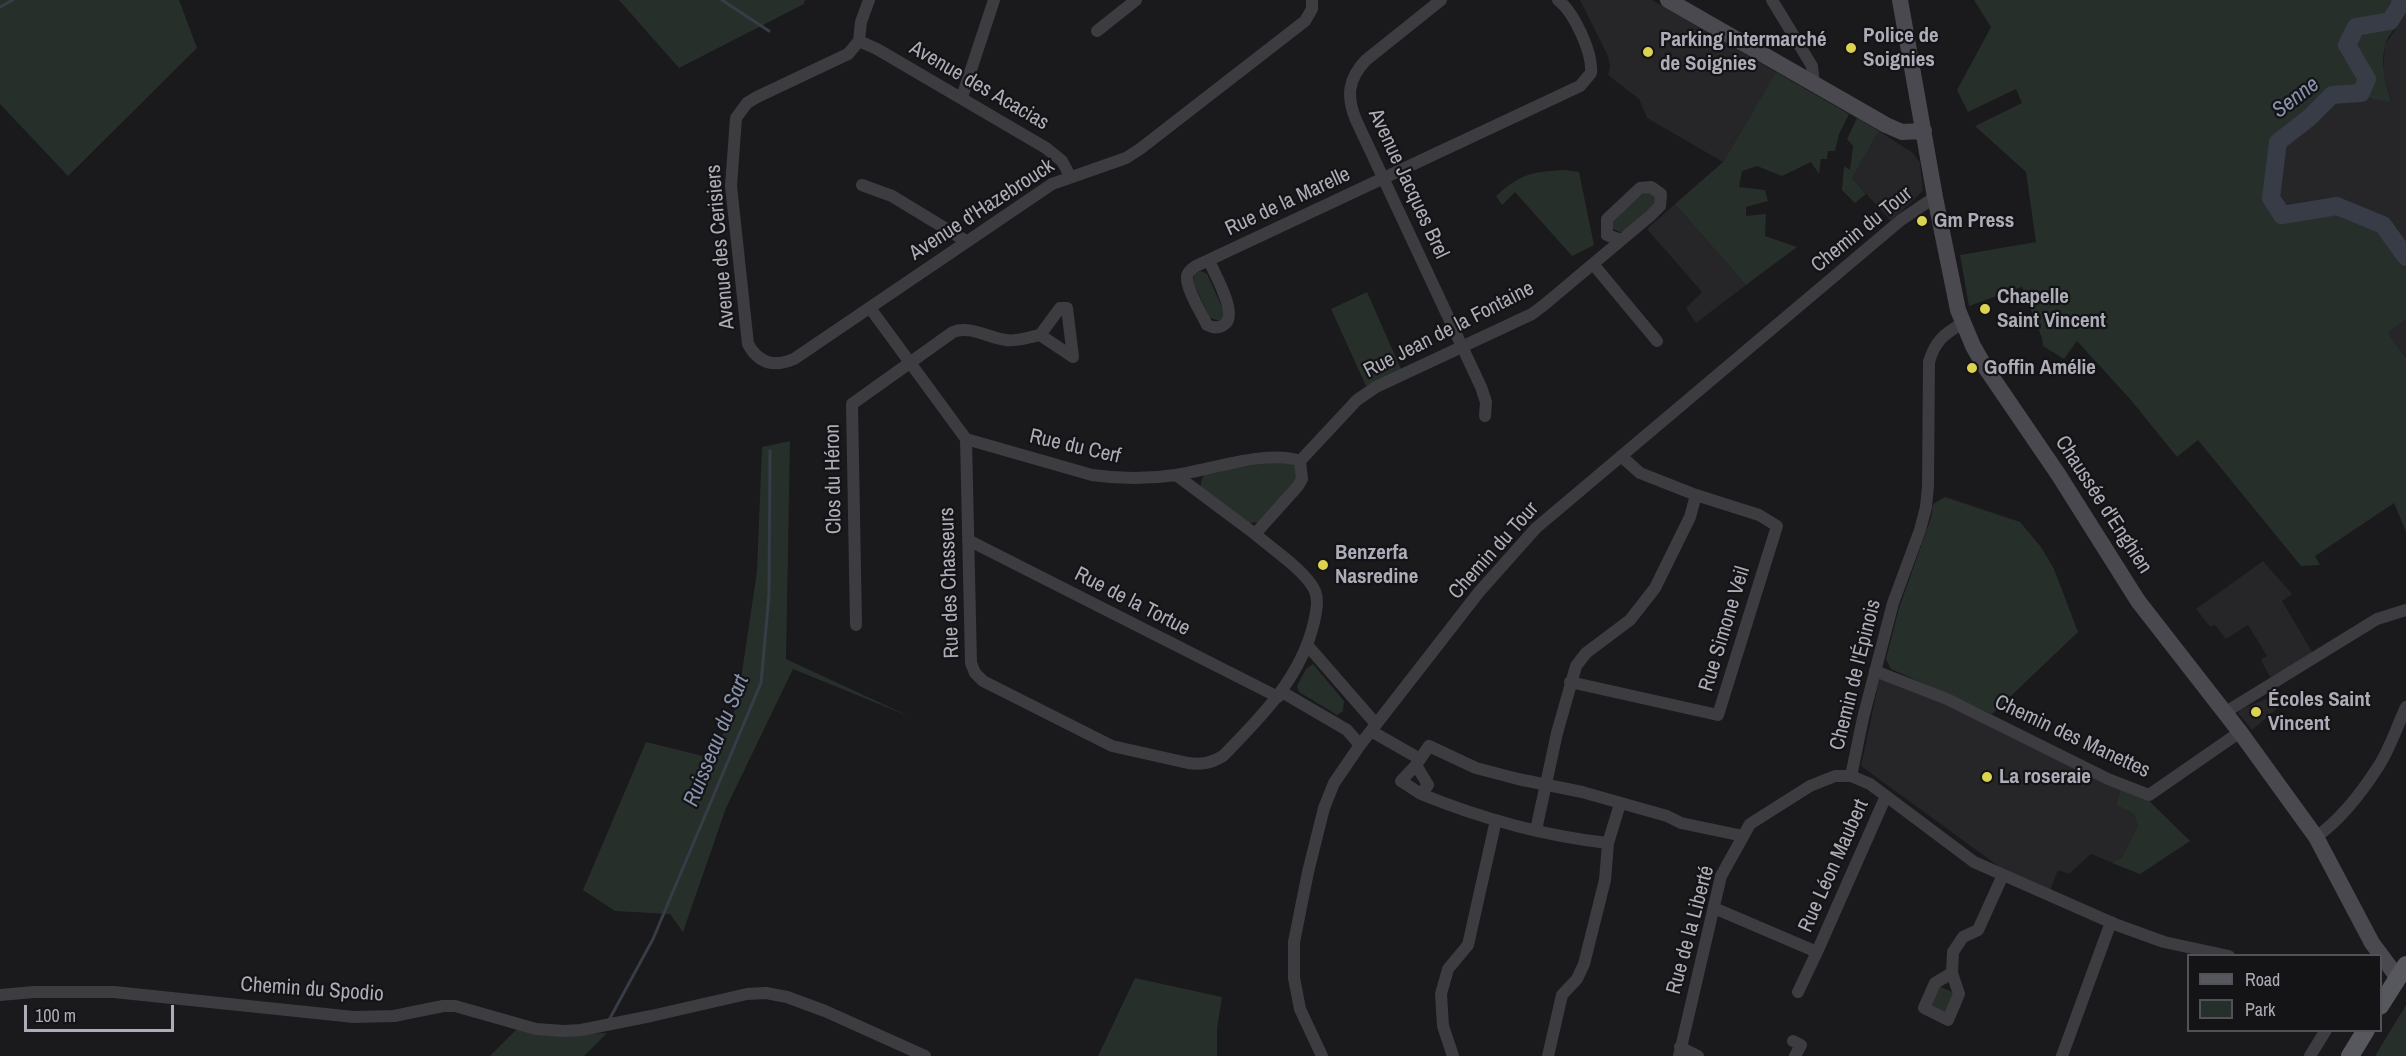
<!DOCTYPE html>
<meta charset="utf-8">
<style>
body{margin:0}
#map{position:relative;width:2406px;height:1056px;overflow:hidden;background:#1a191b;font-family:"Archivo Narrow",sans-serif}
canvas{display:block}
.legend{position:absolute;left:2187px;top:954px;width:195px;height:78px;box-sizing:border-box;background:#141416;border:2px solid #515157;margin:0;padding:8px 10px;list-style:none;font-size:18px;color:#adadb9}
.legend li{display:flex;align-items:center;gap:12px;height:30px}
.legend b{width:30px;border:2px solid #515157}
.scale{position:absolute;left:24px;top:1005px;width:150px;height:27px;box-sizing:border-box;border:3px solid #adadb9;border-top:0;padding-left:8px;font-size:18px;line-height:21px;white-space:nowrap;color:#adadb9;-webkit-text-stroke:4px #141416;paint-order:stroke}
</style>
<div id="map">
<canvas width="2406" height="1056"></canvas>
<ul class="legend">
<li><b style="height:8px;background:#57575e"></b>Road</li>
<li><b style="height:16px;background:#272f2b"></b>Park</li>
</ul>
<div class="scale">100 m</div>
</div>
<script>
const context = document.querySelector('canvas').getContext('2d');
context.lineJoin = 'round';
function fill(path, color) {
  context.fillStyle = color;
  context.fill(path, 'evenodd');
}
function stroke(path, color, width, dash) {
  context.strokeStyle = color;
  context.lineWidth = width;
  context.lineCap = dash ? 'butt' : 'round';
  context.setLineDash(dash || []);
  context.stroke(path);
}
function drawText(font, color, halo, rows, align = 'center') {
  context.font = font + ' "Archivo Narrow",sans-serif';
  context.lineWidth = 4.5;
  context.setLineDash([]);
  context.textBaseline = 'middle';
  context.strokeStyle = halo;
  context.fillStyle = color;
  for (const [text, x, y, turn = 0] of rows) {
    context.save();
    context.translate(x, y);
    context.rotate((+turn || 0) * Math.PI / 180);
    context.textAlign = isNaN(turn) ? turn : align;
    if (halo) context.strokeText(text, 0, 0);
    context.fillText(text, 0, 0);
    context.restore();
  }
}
fill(new Path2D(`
 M1580,0H1652L1776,72L1723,162L1647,118L1639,99L1608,75L1610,67L1608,56Z
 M2406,13V257L2383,225L2337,206L2282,215L2271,198L2278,142L2309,118L2332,95L2361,93L2374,100L2391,101L2383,71L2385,45Z
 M1879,131L1913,153L1920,163L1923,191L1891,221L1852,178Z
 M1675,204L1746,285L1696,323L1686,308L1702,292L1647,229Z
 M2406,319V358L2388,333Z
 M2263,561L2292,594L2282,601L2314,655L2270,677L2261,660L2267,656L2248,625L2226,639L2215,625L2210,627L2196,609Z
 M1881,672L2148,800L2190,841L2140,874L2091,854L2069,874L2058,870L2049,893L2012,876L1861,766Z
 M2282,692L2287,700L2252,730L2238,713L2240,710Z`), '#262528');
fill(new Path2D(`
 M0,0H179L197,48L68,176L0,104Z
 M619,0H805L804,4L679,68Z
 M1974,0H2406C2406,24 2390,27 2385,46C2380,65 2386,83 2391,102L2374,100L2361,93L2332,95L2309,118L2278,142L2271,198L2282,215L2337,206L2383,225L2406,257V319L2388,333L2406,358V532L2394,503L2315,556L2320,565L2301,566L2198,440L2177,457L2130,399L2077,341L2064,359L2043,346L2042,338L2022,287L1969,306L1960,255L2036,242L2026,172L1975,126L2022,103L2016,89L1968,112L1957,90L1991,27Z
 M1776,72L1849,114L1839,134L1835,151H1828L1827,159H1821L1819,174L1811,162L1782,176L1757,166L1742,171L1739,187L1765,190L1768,201L1746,207V216L1766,214L1765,236L1797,247L1746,285L1675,204L1723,162Z
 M1857,118L1879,131L1852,178L1866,194L1855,203L1842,190L1844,166L1850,170L1853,146L1847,139Z
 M1565,170L1579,172L1594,245L1572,256L1515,192L1502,205L1496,196C1522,173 1531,172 1565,170Z
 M1649,191L1655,194L1657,202L1624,232H1620L1613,229V218L1644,193Z
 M1201,271L1207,274L1224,311V317L1220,321L1210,318L1193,282L1194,274Z
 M1367,292L1401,369L1366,386L1331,309Z
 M790,441L786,659L913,718L793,669L726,808L683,932L670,914L615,911L583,890L646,742L711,758L737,706L757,571L762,447Z
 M1284,461L1295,466L1298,479L1261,522L1249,523L1201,488C1201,480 1202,475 1209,472Z
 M1945,497L2020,522L2041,547L2054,569L2078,632L1992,714L1891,669L1886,659L1899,608L1931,518L1933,504Z
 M1313,664L1344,701L1343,711L1337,715L1299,692L1297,686L1306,669Z
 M2121,787L2148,800L2190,841L2140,874L2112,863L2122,858L2138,826L2134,814L2117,805Z
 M1135,978L1222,997L1217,1029V1056H1098Z
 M1938,986L1955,993L1946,1014L1928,1006Z
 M2406,1005V1056H2375Z
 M518,1028L566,1035L607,1033L584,1056H490Z`), '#272f2b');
stroke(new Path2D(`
 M722,0L769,31
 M0,7L13,0
 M609,1020L653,939L761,683L769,595L770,451`), '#373c46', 3);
stroke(new Path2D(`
 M2400,0L2401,4L2390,21L2356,27L2347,45L2367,79L2361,93L2332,95L2309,118L2278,142L2271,198L2282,215L2337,206L2383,225L2406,257`), '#373c46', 18);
stroke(new Path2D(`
 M869,0L861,22L859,41L848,54L757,97L747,103L736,118L731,186L748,344C759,364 775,367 794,359L1052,184L1126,158L1140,149L1305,21L1312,9V0
 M1441,0L1366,60C1348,79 1346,96 1356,120L1481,387L1486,402L1485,416
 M1772,0L1812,66L1814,85
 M1097,31L1136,0
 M859,41L877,49L1046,148L1062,161L1070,176
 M962,97L994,0
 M862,185L892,196L966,241
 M1209,261C1215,274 1238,314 1225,324C1219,329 1213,328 1207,325C1202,314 1186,289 1187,277C1187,272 1191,269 1196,266L1580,86L1591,73C1593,53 1574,12 1558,0
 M1593,264L1657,341
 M870,308L966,439L971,663L975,673L983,681L1112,746L1188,763C1202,765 1211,763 1223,756C1261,717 1301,678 1314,622C1316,612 1319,601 1315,591C1307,572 1271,548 1255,534
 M966,439L1092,475C1120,479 1148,479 1176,475C1209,470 1270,449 1300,461
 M1300,461L1357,400L1376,387L1532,314L1544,305L1650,216L1660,206L1661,194L1651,187L1640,188L1607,219V235L1621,240
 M1176,475L1255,534L1298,486L1302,479L1300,461
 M968,540L1278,697
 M856,625L852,404L953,332C970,325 988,338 1006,340C1016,342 1029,337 1040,335L1060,308H1067L1073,357L1040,335
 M1308,646L1376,724
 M1875,671L1947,699L2108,779L2149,795L2240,732
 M1570,682L1718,715L1777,526L1759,515L1696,495
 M1282,692L1347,730L1360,745
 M2224,713L2377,619L2406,610
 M1371,731L1420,759
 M1416,765L1401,781L1421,794
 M1851,776L1863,718L1893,603L1920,530L1926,507L1928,486L1929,362C1935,341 1944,334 1963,323
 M1536,830L1557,733L1576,666L1586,653L1630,620L1655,588L1690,517L1696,495L1640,473L1621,456
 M2316,837C2340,820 2362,792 2378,767C2390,749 2397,726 2406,707
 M1608,843C1544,836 1480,818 1421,794L1428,785L1416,765L1429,746L1476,768L1518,779L1582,792L1667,816L1681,823L1743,836
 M1714,908L1817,952L1886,796
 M1952,973L1959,994L1948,1020L1924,1008L1935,983L1952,973L1953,952L1963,937L1978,930L2003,875
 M1798,992L1817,952
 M0,995L34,992H114L354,1017L394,1016L443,1006H455L536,1029L564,1031L581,1030L651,1016L747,994L766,993L787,997L825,1011L925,1056
 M1793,1041L1801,1045L1795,1056
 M1680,1047L1698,1056
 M1322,1056L1300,1009L1294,978V942L1308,872L1324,808L1334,783L1360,745L1479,592L1536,528L1901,220L1935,197
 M1453,1056L1443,1026L1441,994L1448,969L1468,945L1496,820
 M1548,1056L1562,995L1577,979L1584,964L1605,880L1608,843L1620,804
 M1679,1056L1721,876L1750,824L1810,786L1835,776H1851L1870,784L1974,862L2117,925L2164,942L2229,956
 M2062,1056L2111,922
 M2310,1056L2326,1030`), '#3d3c41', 12);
stroke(new Path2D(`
 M1668,0L1886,125L1902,132L1924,131
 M1900,0L1935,197L1958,310L1973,346L1985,367L2058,474L2138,601L2240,732L2316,837L2372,943L2398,978`), '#49494f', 16);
stroke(new Path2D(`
 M2380,1006L2406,965
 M2350,1056L2366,1030`), '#57575e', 18);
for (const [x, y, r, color] of [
 [1851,48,6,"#dcd350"],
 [1648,52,6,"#dcd350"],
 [1922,221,6,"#dcd350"],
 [1985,309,6,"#dcd350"],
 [1972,368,6,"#dcd350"],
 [1323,565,6,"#dcd350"],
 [2256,712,6,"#dcd350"],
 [1987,777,6,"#dcd350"]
]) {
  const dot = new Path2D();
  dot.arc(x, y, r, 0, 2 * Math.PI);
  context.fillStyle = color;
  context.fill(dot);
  stroke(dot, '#141416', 2);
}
drawText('bold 21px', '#adadb9', '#141416', [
 ["Police de",1863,36],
 ["Soignies",1863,60],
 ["Parking Intermarché",1660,40],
 ["de Soignies",1660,64],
 ["Gm Press",1934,221],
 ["Chapelle",1997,297],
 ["Saint Vincent",1997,321],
 ["Goffin Amélie",1984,368],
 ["Benzerfa",1335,553],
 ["Nasredine",1335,577],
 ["Écoles Saint",2268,700],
 ["Vincent",2268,724],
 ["La roseraie",1999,777]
], 'left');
drawText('21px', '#adadb9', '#141416', [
 ["Avenue des Acacias",979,86,30],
 ["Avenue Jacques Brel",1408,184,65],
 ["Rue de la Marelle",1288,202,-25],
 ["Avenue d'Hazebrouck",982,210,-33],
 ["Chemin du Tour",1862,230,-39],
 ["Avenue des Cerisiers",721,247,-95],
 ["Rue Jean de la Fontaine",1449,330,-27],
 ["Rue du Cerf",1075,447,13],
 ["Clos du Héron",834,479,-91],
 ["Chaussée d'Enghien",2103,505,57],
 ["Chemin du Tour",1494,551,-48],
 ["Rue des Chasseurs",950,583,-92],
 ["Rue de la Tortue",1132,602,27],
 ["Rue Simone Veil",1725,629,-73],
 ["Chemin de l'Épinois",1856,675,-76],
 ["Chemin des Manettes",2072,737,25],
 ["Rue Léon Maubert",1834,866,-66],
 ["Rue de la Liberté",1691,930,-75],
 ["Chemin du Spodio",312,990,4]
]);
drawText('italic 22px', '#8993af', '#141416', [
 ["Senne",2296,98,-37],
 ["Ruisseau du Sart",717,741,-68]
]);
</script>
